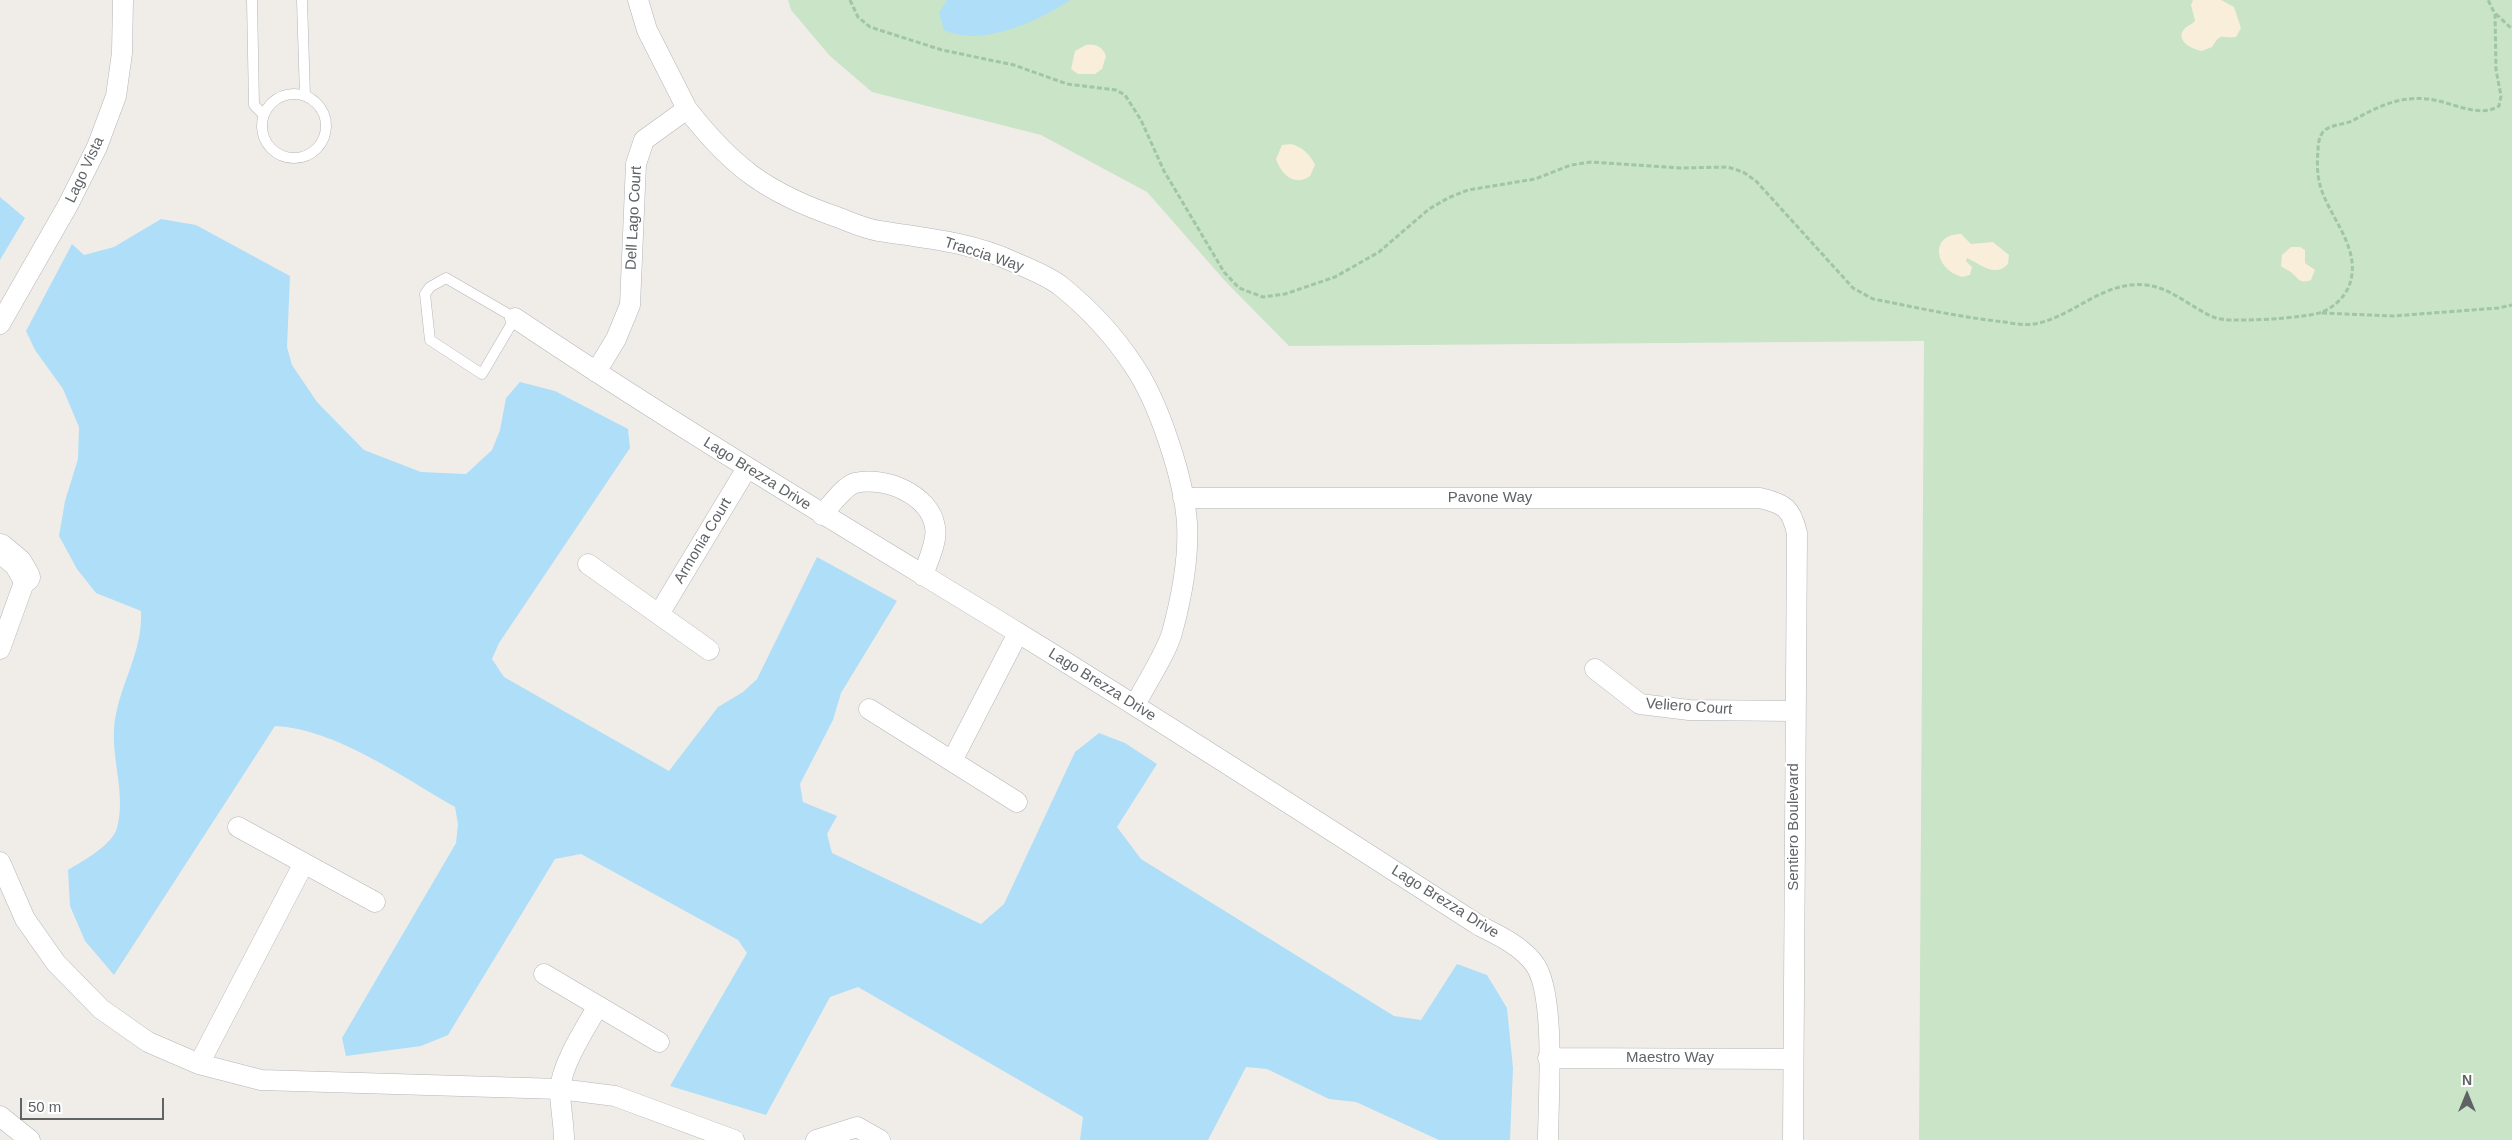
<!DOCTYPE html>
<style>
body{margin:0}
#map{position:relative;width:2512px;height:1140px;overflow:hidden;background:#f0ede8;font-family:Helvetica,sans-serif}
canvas{display:block}
.north{position:absolute;left:2442px;top:1070px;width:50px;height:50px;-webkit-text-stroke:4px #fff;paint-order:stroke;rotate:0deg;font-size:14px;font-weight:700;line-height:20px;text-align:center;color:#5f6366}
.north::after{content:'';display:block;margin:auto;width:18px;height:22px;background:#5f6366;clip-path:polygon(50% 0,100% 100%,50% 72%,0 100%)}
.scale{position:absolute;left:20px;top:1098px;width:144px;height:22px;box-sizing:border-box;border:2px solid #5f6366;border-top:0;padding-left:6px;font-size:15px;line-height:18px;white-space:nowrap;color:#5f6366;-webkit-text-stroke:4px #fff;paint-order:stroke}
</style>
<div id="map">
<canvas width="2512" height="1140"></canvas>
<div class="north">N</div>
<div class="scale">50 m</div>
</div>
<script>
const context = document.querySelector('canvas').getContext('2d');
context.lineJoin = 'round';
function fill(path, color) {
  context.fillStyle = color;
  context.fill(path, 'evenodd');
}
function stroke(path, color, width, dash) {
  context.strokeStyle = color;
  context.lineWidth = width;
  context.lineCap = dash ? 'butt' : 'round';
  context.setLineDash(dash || []);
  context.stroke(path);
}
function drawText(font, color, halo, rows, align = 'center') {
  context.font = font + ' Helvetica,sans-serif';
  context.lineWidth = 4.5;
  context.setLineDash([]);
  context.textBaseline = 'middle';
  context.strokeStyle = halo;
  context.fillStyle = color;
  for (const [text, x, y, turn = 0] of rows) {
    context.save();
    context.translate(x, y);
    context.rotate((+turn || 0) * Math.PI / 180);
    context.textAlign = isNaN(turn) ? turn : align;
    if (halo) context.strokeText(text, 0, 0);
    context.fillText(text, 0, 0);
    context.restore();
  }
}
fill(new Path2D(`
 M788,0H2512V1140H1919L1924,341L1289,346L1226,282L1147,192L1041,135L872,92L830,56L791,10Z`), '#c9e4c7');
fill(new Path2D(`
 M2193,0H2221L2234,7L2241,28L2236,37C2219,39 2222,31 2212,47L2202,51C2191,49 2174,40 2185,28C2189,25 2192,24 2195,21L2191,5Z
 M1086,45C1095,43 1103,47 1106,56L1102,69L1095,74H1078L1071,69L1075,51Z
 M1291,144C1302,147 1310,154 1315,165L1310,176C1295,187 1281,175 1276,159L1282,145Z
 M1961,234L1971,244L1993,242L2009,255L2008,264C1995,278 1980,264 1967,258L1966,261L1972,267L1970,275L1963,277C1934,270 1929,234 1961,234Z
 M2291,247H2300L2305,250V263L2315,270L2311,280C2300,284 2299,279 2292,273C2289,270 2284,269 2281,266L2282,255Z`), '#f8eeda');
fill(new Path2D(`
 M947,0H1070C1039,21 981,48 944,30L939,13Z
 M0,197L25,218L0,260Z
 M161,219L196,225L290,276L287,347L292,365L317,402L364,450L421,472L466,474L492,450L500,430L506,398L520,382L555,391L628,429L630,448L499,643L492,659L504,677L669,771L718,707L743,692L757,679L817,557L897,601L841,693L833,720L800,784L803,802L837,816L827,834L832,853L981,924L1004,904L1075,752L1099,733L1125,743L1157,764L1117,827L1141,859L1394,1016L1421,1020L1457,964L1487,975L1507,1008L1513,1068L1510,1140H1439L1356,1102L1329,1099L1267,1069L1246,1067L1208,1140H1080L1083,1117L858,987L830,997L766,1115L670,1086L747,953L738,940L581,854L555,859L448,1035L421,1046L346,1056L342,1038L456,843L458,824L455,807C402,777 336,729 275,726L114,975L85,941L70,906L68,870C83,861 112,845 117,828C126,796 112,761 114,729C117,687 143,655 141,611L96,593L77,569L59,536L65,501L78,459L79,427L63,389L35,350L26,331L72,244L84,255L114,247Z`), '#afdef8');
const lane = new Path2D(`
 M252,0L254,105L264,115
 M302,0L305,96
 M262 126a32 32 0 1 1 64 0a32 32 0 1 1-64 0Z
 M446,278L515,318L482,374L430,340L425,294L430,287Z`);
const street = new Path2D(`
 M687,109C732,167 767,193 837,217C850,222 865,229 879,231C925,238 971,242 1014,262C1029,269 1049,276 1062,287C1089,309 1115,337 1134,366C1159,403 1184,479 1187,523C1189,557 1182,595 1173,629C1169,649 1145,685 1135,705
 M515,318C680,429 850,530 1020,634C1175,729 1327,828 1480,926C1500,936 1519,945 1533,962C1557,990 1548,1101 1548,1140
 M0,324L68,205L97,147L116,96L122,53L123,0
 M596,372L616,339L630,305L636,164L644,140L687,109L647,30L638,0
 M1183,498H1760C1785,504 1791,508 1797,533L1793,1140
 M822,515C831,505 843,487 855,483C886,476 930,495 935,527C938,542 927,562 923,576
 M588,564L709,650
 M659,614L747,468
 M0,649L26,577
 M1595,669L1640,704L1689,710L1795,711
 M869,709L1017,802
 M952,761L1018,633
 M238,827L375,902
 M0,862L25,919L56,963L101,1009L148,1042L199,1064L261,1080L560,1089L615,1096L734,1140
 M544,974L659,1042
 M1548,1058L1793,1059
 M199,1064L304,863
 M0,1116L30,1140
 M564,1140C564,1123 560,1106 560,1090C561,1065 586,1027 598,1006
 M816,1140L857,1127L880,1140`);
const secondary = new Path2D(`
 M0,548L18,563L26,577`);
stroke(lane, '#b2b5b8', 11);
stroke(street, '#b2b5b8', 21);
stroke(secondary, '#b4b7ba', 29);
stroke(new Path2D(`
 M850,0L858,17L870,27L942,50L1014,65L1067,84L1116,90L1125,95L1141,120L1164,171L1224,272L1239,288L1263,297L1285,294L1335,277L1379,252L1429,209L1448,198L1468,190L1535,179L1571,165L1591,162L1680,168L1728,167L1743,172L1756,181L1853,288L1873,299C1914,307 1954,316 1996,321C2008,322 2022,326 2034,324C2074,317 2103,280 2146,285C2173,288 2192,309 2216,318C2229,323 2309,318 2322,312C2334,307 2344,298 2349,286C2363,249 2329,218 2320,185C2317,174 2317,162 2318,151C2318,144 2319,136 2324,131C2332,124 2343,125 2352,121C2377,107 2398,96 2428,99C2450,101 2478,119 2499,106L2501,96L2496,70L2495,14L2488,0
 M2496,14L2512,29
 M2322,313L2393,316L2498,308L2512,305`), '#a0c5a7', 3, [5, 2.5]);
stroke(lane, '#fff', 10);
stroke(street, '#fff', 20);
stroke(secondary, '#fff', 28);
drawText('15px', '#5f6366', '#fff', [
 ["Lago Vista",85,170,-65],
 ["Dell Lago Court",634,218,-87],
 ["Traccia Way",984,255,18],
 ["Lago Brezza Drive",757,474,32],
 ["Pavone Way",1490,498],
 ["Armonia Court",703,541,-59],
 ["Lago Brezza Drive",1102,685,32],
 ["Veliero Court",1689,707,4],
 ["Sentiero Boulevard",1794,827,-90],
 ["Lago Brezza Drive",1445,902,32],
 ["Maestro Way",1670,1058]
]);
</script>
